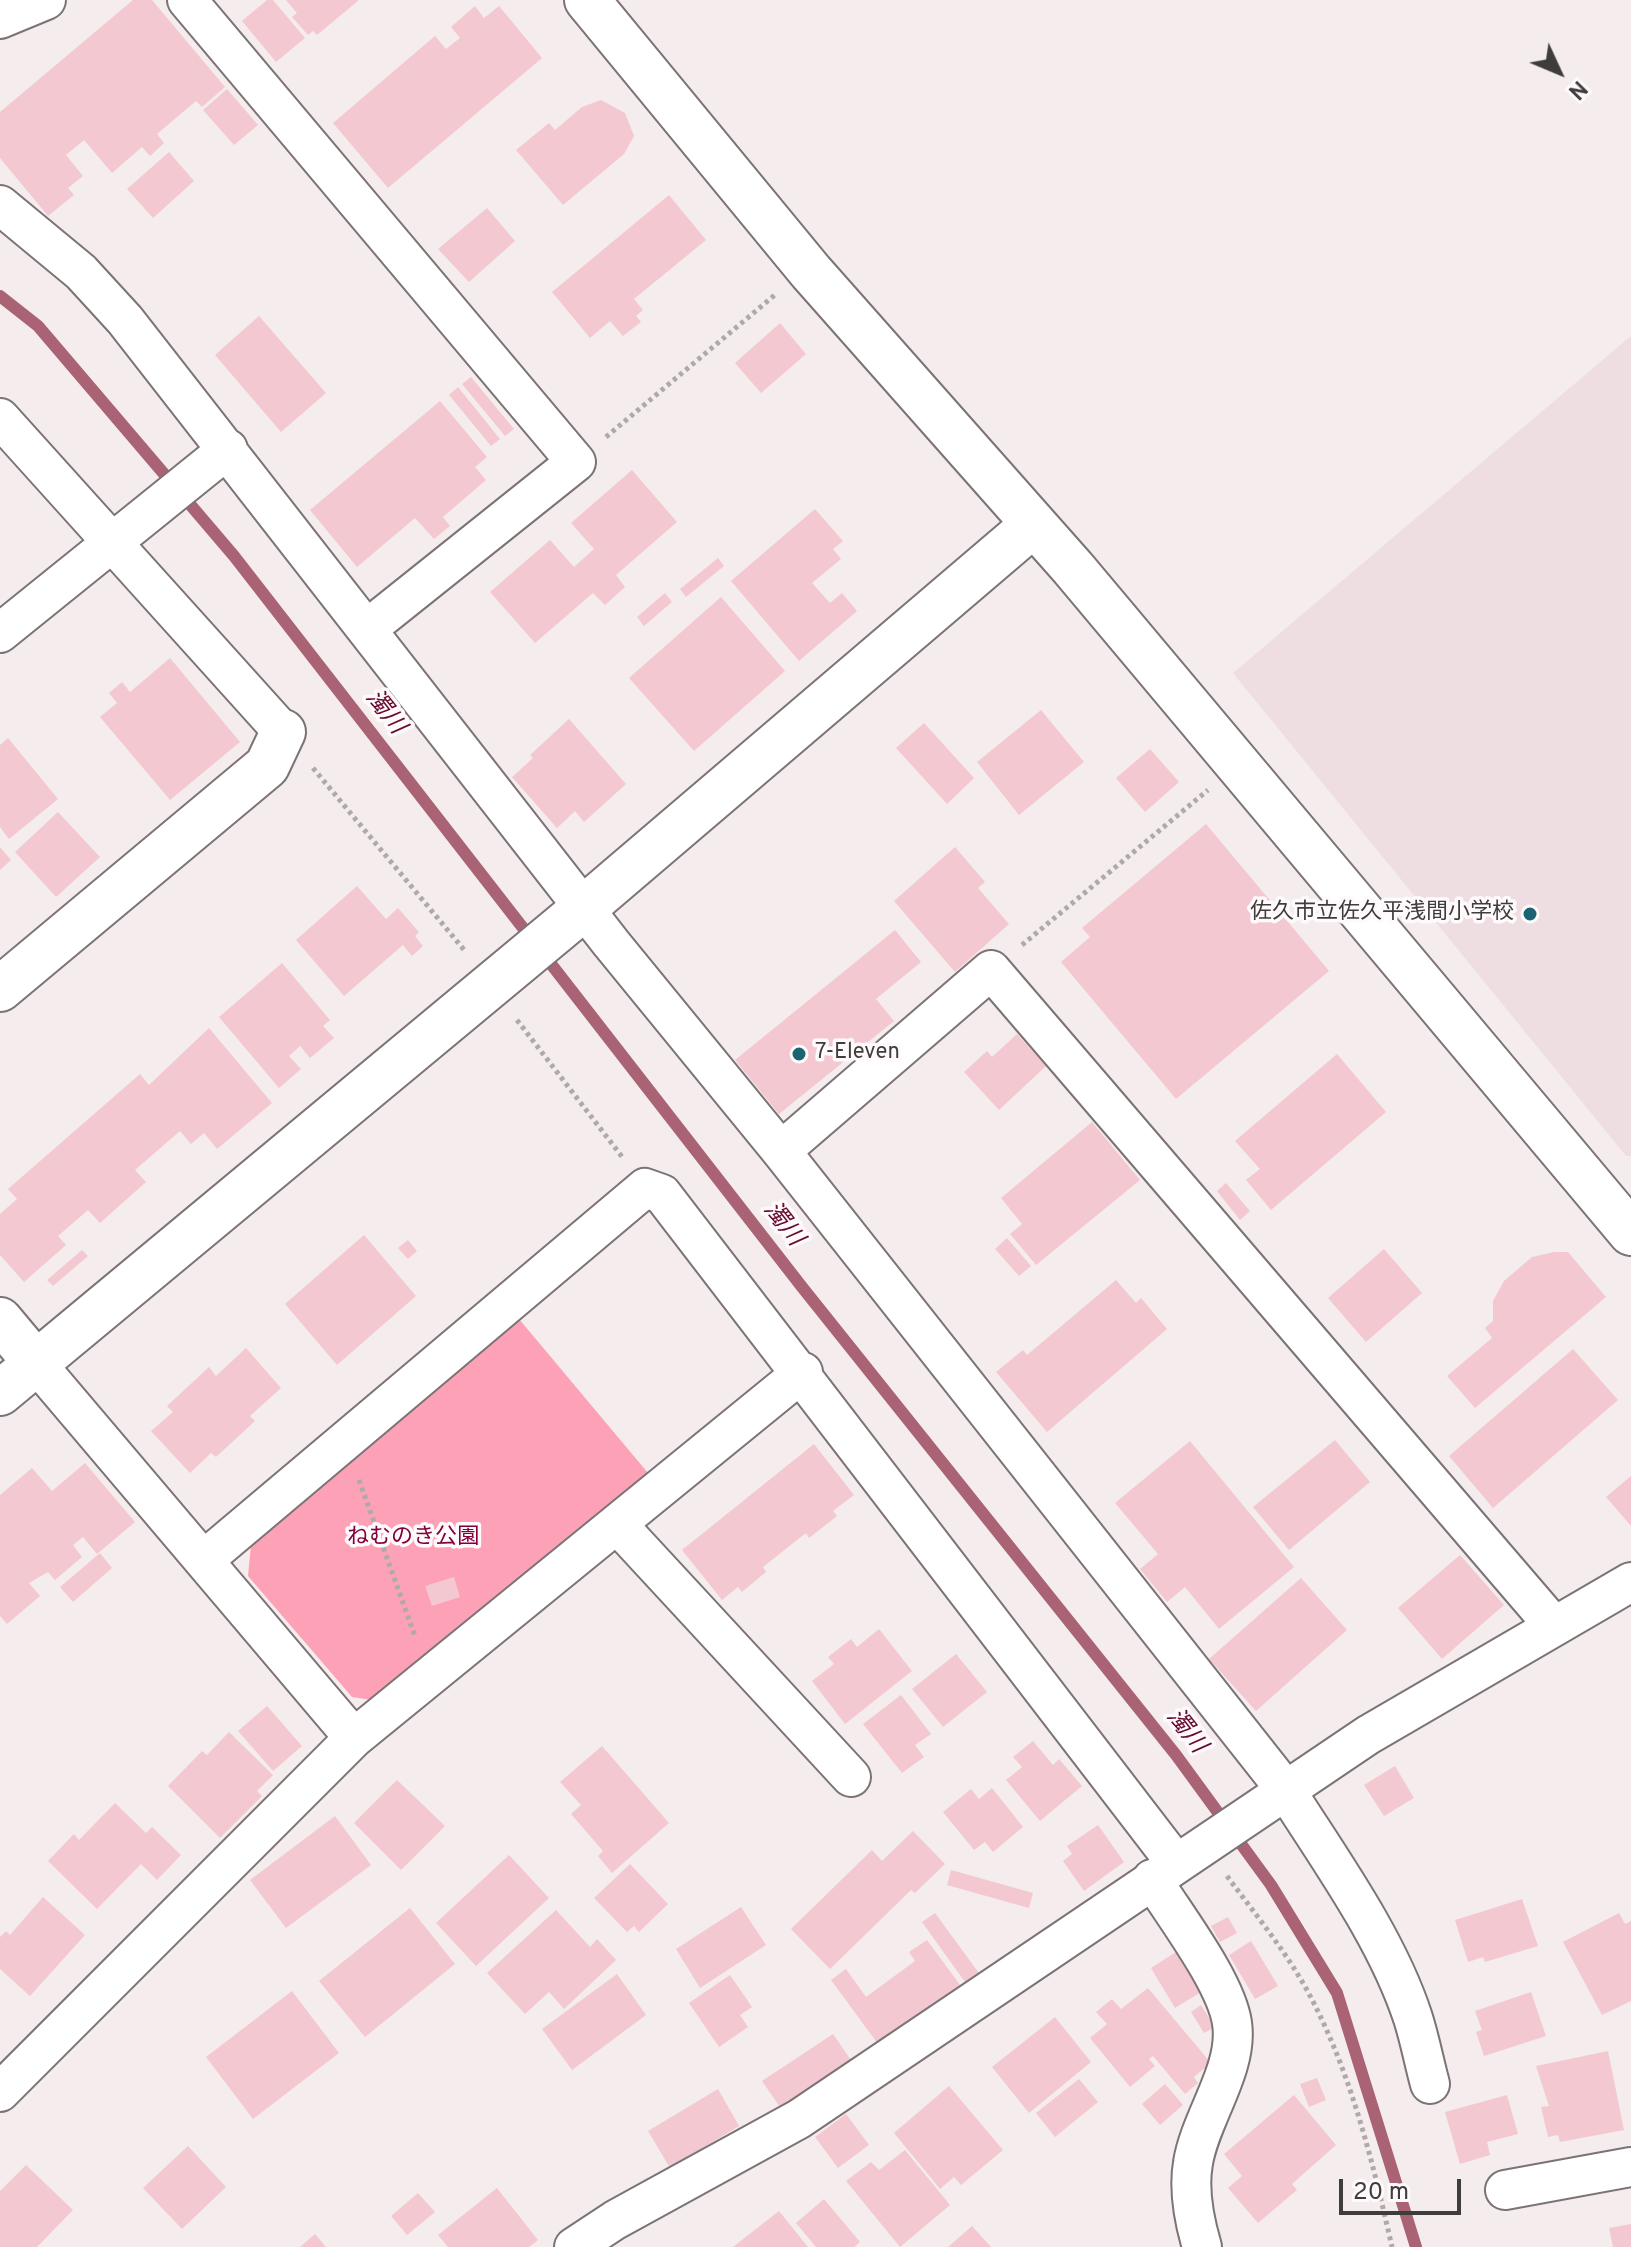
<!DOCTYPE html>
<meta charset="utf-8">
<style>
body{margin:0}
#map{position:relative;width:1631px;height:2247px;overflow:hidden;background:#f4eced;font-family:Overpass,sans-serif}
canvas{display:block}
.north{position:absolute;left:1519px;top:32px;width:80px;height:80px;-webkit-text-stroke:6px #fefafb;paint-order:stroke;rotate:134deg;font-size:22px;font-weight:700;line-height:32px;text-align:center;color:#3f3c3c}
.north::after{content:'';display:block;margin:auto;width:28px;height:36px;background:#3f3c3c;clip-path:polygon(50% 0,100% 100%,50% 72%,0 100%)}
.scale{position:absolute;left:1339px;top:2179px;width:122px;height:36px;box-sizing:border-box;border:4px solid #3f3c3c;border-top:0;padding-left:10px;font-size:24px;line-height:28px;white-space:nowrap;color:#3f3c3c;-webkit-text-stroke:6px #fefafb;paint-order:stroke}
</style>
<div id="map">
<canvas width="1631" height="2247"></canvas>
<div class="north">N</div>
<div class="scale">20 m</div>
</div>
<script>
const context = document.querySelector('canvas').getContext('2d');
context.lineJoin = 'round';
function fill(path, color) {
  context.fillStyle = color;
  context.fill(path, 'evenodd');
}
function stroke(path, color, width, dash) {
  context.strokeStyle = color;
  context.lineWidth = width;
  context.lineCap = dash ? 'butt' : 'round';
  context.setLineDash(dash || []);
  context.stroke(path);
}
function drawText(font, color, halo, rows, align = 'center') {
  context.font = font + ' Overpass,"Noto Sans JP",sans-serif';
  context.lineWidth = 7;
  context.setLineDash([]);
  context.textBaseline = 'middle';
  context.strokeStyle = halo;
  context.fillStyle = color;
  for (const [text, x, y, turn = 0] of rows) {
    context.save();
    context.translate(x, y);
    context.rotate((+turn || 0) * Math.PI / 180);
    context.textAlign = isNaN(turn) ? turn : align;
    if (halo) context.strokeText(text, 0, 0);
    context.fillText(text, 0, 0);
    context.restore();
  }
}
fill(new Path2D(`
 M1631,336V1156H1626L1233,673Z`), '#efdee1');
fill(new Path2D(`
 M519,1319L648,1473L378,1701L352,1697L248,1576L251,1545Z`), '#fca1b6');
stroke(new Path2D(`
 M0,296L38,326L234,556L802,1287L1176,1755L1271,1885L1337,1993L1416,2247`), '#a96375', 12);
fill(new Path2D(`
 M133,0H152L225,87L202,107L196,101L157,134L164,143L150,156L142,147L112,173L84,140L66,155L83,176L68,188L74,195L48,216L0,158V112Z
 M267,0H273L305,38L276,62L242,21Z
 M286,0H359L317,35L313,31L308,35L292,17L297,13Z
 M475,6L484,18L499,6L542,58L388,188L333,123L435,36L446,49L460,38L451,27Z
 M227,89L258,125L234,145L203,110Z
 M601,100L625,113L634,136L624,154L563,205L516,150L549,123L555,130L582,107Z
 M169,152L194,181L153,218L127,189Z
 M669,195L706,240L634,299L643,310L636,316L641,322L623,336L610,321L590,338L552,292Z
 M487,208L515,241L469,282L438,249Z
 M259,316L326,393L281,432L215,355Z
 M780,323L806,354L761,393L735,363Z
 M471,377L514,429L505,436L462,384Z
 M458,387L500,439L491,446L449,395Z
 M440,401L487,457L475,467L486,480L443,517L450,526L434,539L415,518L357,567L310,510Z
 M632,470L677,522L616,575L625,587L605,605L593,593L535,643L490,592L550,540L574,567L594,549L571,523Z
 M815,509L843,541L833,549L841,559L812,583L830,603L842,593L857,611L799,661L731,581Z
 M718,558L724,566L686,597L680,589Z
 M665,593L672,602L644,626L637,617Z
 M721,597L785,671L694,751L629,678Z
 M170,658L240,742L170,800L100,717L117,703L109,693L122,682L130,692Z
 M1041,710L1084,762L1019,815L977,762Z
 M569,719L626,784L584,822L575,811L557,828L512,777L533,758L530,755Z
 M924,723L974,778L947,804L896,748Z
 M8,738L58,799L9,839L0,827V745Z
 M1150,749L1179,782L1145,812L1116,778Z
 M58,812L100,857L56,897L15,852Z
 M1206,824L1329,971L1176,1099L1061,962L1090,937L1082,928Z
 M0,847L11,860L0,870Z
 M955,847L985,882L978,888L1009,924L955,972L894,901Z
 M357,886L386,919L398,908L419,932L415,936L423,946L412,956L403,945L344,996L296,940Z
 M895,930L921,962L876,999L894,1021L779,1114L735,1060Z
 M282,963L330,1020L323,1026L334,1038L310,1058L300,1046L289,1056L301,1069L279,1088L219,1017Z
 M209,1028L272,1103L217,1149L204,1133L191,1144L180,1131L135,1170L146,1182L100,1223L88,1210L58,1236L66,1245L24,1282L0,1255V1214L17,1199L8,1189L140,1074L149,1085Z
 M1017,1034L1046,1066L999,1110L964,1072L987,1051L992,1057Z
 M1337,1054L1386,1112L1271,1210L1246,1180L1260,1169L1235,1141Z
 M1092,1122L1140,1180L1036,1265L1010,1234L1022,1224L1001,1198Z
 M1226,1183L1250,1211L1240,1220L1217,1191Z
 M364,1235L416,1296L337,1365L285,1304Z
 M1007,1238L1031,1266L1019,1276L995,1249Z
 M408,1240L417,1251L408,1259L398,1248Z
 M1384,1249L1422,1293L1366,1342L1328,1298Z
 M82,1250L88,1256L53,1286L47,1280Z
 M1554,1252H1568L1606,1297L1475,1408L1447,1376L1492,1338L1485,1328L1493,1321V1301L1504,1281L1532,1257Z
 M1116,1280L1136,1303L1141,1298L1167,1329L1047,1432L996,1372L1023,1350L1027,1355Z
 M246,1348L281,1388L250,1416L255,1421L216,1457L211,1453L190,1473L151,1431L173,1412L167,1406L209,1367L216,1376Z
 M1573,1349L1618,1400L1493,1508L1449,1456Z
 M1335,1440L1370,1482L1289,1550L1253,1507Z
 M1190,1441L1294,1567L1219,1629L1185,1587L1167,1602L1140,1569L1158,1554L1115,1503Z
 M814,1444L854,1495L833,1511L837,1516L809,1538L806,1533L763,1567L766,1572L742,1592L738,1587L722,1600L682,1550Z
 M85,1463L135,1522L97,1554L83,1537L73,1545L82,1557L55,1580L48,1572L29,1583L40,1596L7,1624L0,1616V1495L32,1468L52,1491Z
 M1631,1476V1526L1606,1497Z
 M100,1553L112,1568L73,1602L60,1587Z
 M1460,1555L1504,1605L1442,1659L1398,1608Z
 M454,1577L460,1597L432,1606L425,1586Z
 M1301,1578L1347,1630L1256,1711L1209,1659Z
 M879,1629L912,1671L845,1724L812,1681L834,1664L828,1657L851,1639L857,1647Z
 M956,1654L987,1692L943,1727L912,1689Z
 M901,1695L931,1734L915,1745L924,1757L902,1773L863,1724Z
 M267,1706L302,1746L273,1771L238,1731Z
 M229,1732L273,1775L257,1791L262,1796L220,1838L168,1786L202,1751L207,1755Z
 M1033,1741L1053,1765L1059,1759L1082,1786L1040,1821L1006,1780L1022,1767L1013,1757Z
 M602,1746L669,1823L612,1873L598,1856L603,1851L571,1814L581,1805L560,1782Z
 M1395,1766L1414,1798L1384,1816L1364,1785Z
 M397,1780L445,1826L401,1870L354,1823Z
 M992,1788L1023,1827L993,1852L985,1842L974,1850L943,1812L971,1789L979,1799Z
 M115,1803L146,1833L152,1827L181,1855L157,1880L141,1864L97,1909L48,1861L74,1834L79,1840Z
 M335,1816L371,1865L286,1928L250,1880Z
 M1098,1825L1124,1862L1084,1891L1063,1861L1072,1854L1067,1846Z
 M913,1831L945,1864L915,1893L911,1890L830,1969L791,1929L872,1850L882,1861Z
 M509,1855L549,1898L476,1966L436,1923Z
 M630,1864L668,1904L639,1932L634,1926L627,1932L594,1898Z
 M951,1870L1033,1893L1029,1908L947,1885Z
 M43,1897L85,1935L30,1996L0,1969V1937L6,1931L10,1935Z
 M1522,1899L1538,1946L1485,1962L1483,1957L1468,1962L1455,1920Z
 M741,1907L766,1945L700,1988L676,1949Z
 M410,1908L455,1964L365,2037L319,1981Z
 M556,1910L590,1947L597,1939L616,1960L564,2009L549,1992L525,2014L487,1973Z
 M935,1913L984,1980L970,1989L922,1922Z
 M1619,1913L1625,1924L1631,1921V2001L1602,2015L1563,1942Z
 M1228,1917L1237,1933L1220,1942L1211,1926Z
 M927,1940L960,1985L878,2044L831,1980L846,1969L866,1997L915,1961L909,1952Z
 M1251,1941L1278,1986L1255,1999L1229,1955Z
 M1176,1952L1201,1992L1175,2008L1151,1968Z
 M617,1974L646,2015L572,2070L542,2029Z
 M730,1975L752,2007L740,2015L748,2027L719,2047L689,2003Z
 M1148,1988L1211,2063L1194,2077L1198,2083L1185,2094L1153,2056L1149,2059L1155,2066L1130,2087L1090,2038L1107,2024L1096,2012L1112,1999L1121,2009Z
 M292,1991L339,2053L253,2119L206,2057Z
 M1531,1992L1546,2036L1484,2056L1476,2032L1482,2030L1475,2011Z
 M1201,2005L1215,2027L1204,2033L1191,2012Z
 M1055,2017L1091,2062L1029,2113L992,2067Z
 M833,2034L853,2063L782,2110L762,2081Z
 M1608,2051L1624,2130L1560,2142L1558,2135L1548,2137L1541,2107L1549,2106L1536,2066Z
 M1317,2078L1326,2100L1309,2107L1300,2084Z
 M1079,2079L1098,2102L1055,2137L1036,2113Z
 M1165,2084L1183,2105L1160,2125L1142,2104Z
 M949,2086L1003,2150L961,2185L954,2177L940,2189L894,2133Z
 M718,2089L739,2126L670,2168L648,2131Z
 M1294,2095L1336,2145L1292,2184L1297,2190L1258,2223L1228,2188L1242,2176L1224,2154Z
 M1507,2095L1518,2134L1487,2142L1490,2155L1460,2164L1445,2112Z
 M846,2114L869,2145L838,2168L815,2137Z
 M188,2146L226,2187L182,2229L143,2188Z
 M905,2150L950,2205L900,2247L846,2181L871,2162L879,2170Z
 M26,2165L73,2210L37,2247H0V2191Z
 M497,2188L538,2240L529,2247H448L438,2235Z
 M418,2193L435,2212L407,2235L391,2216Z
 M824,2199L860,2242L854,2247H816L796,2223Z
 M779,2211L808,2247H733Z
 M1631,2224V2247H1613L1609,2228Z
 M972,2226L991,2247H948Z
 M315,2234L326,2247H300Z`), '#f4c8d1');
const minor = new Path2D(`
 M187,0L576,462L367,629
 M0,19L46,0
 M0,205L81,272L125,320L611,943L781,1151L1285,1789C1330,1860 1387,1938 1413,2018C1420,2040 1424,2062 1430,2084
 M0,418L283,732
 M0,633L228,449
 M781,1151L991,970L1554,1626
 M36,1363L354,1738
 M617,1524L851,1777
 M205,1559L645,1188L662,1194L1175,1862
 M1152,1879C1175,1916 1226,1982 1232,2023C1239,2069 1200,2118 1193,2163C1188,2191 1194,2220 1202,2247
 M0,2092L354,1738L803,1372
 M1505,2190L1631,2167
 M574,2247L615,2220L799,2119L1368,1735L1631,1582`);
const tertiary = new Path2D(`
 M587,0L811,272L1073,568L1631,1233
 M0,989L267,766L283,732
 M0,1320L36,1363
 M0,1393L584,908L1034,524`);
stroke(minor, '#7b7375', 42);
stroke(tertiary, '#7b7375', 48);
stroke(new Path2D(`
 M606,437L776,294
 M313,768L465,951
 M1022,945L1208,790
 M517,1020L623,1158
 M359,1480L415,1636
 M1227,1876C1255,1914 1285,1950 1308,1992C1351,2072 1372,2159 1392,2247`), '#afa9aa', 5, [4, 4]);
stroke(minor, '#fff', 38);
stroke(tertiary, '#fff', 44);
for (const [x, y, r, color] of [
 [1530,914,8,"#1c6472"],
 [799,1054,8,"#1c6472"]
]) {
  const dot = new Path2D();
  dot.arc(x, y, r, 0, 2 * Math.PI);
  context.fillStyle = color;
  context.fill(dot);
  stroke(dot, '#fefafb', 3);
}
drawText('22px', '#3f3c3c', '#fefafb', [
 ["佐久市立佐久平浅間小学校",1514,914],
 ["7-Eleven",815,1054,"left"]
], 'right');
drawText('22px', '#810039', '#fefafb', [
 ["ねむのき公園",413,1539]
]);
drawText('italic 24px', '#670a2f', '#fefafb', [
 ["濁川",384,713,52],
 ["濁川",782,1225,52],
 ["濁川",1185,1732,52]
]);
</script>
